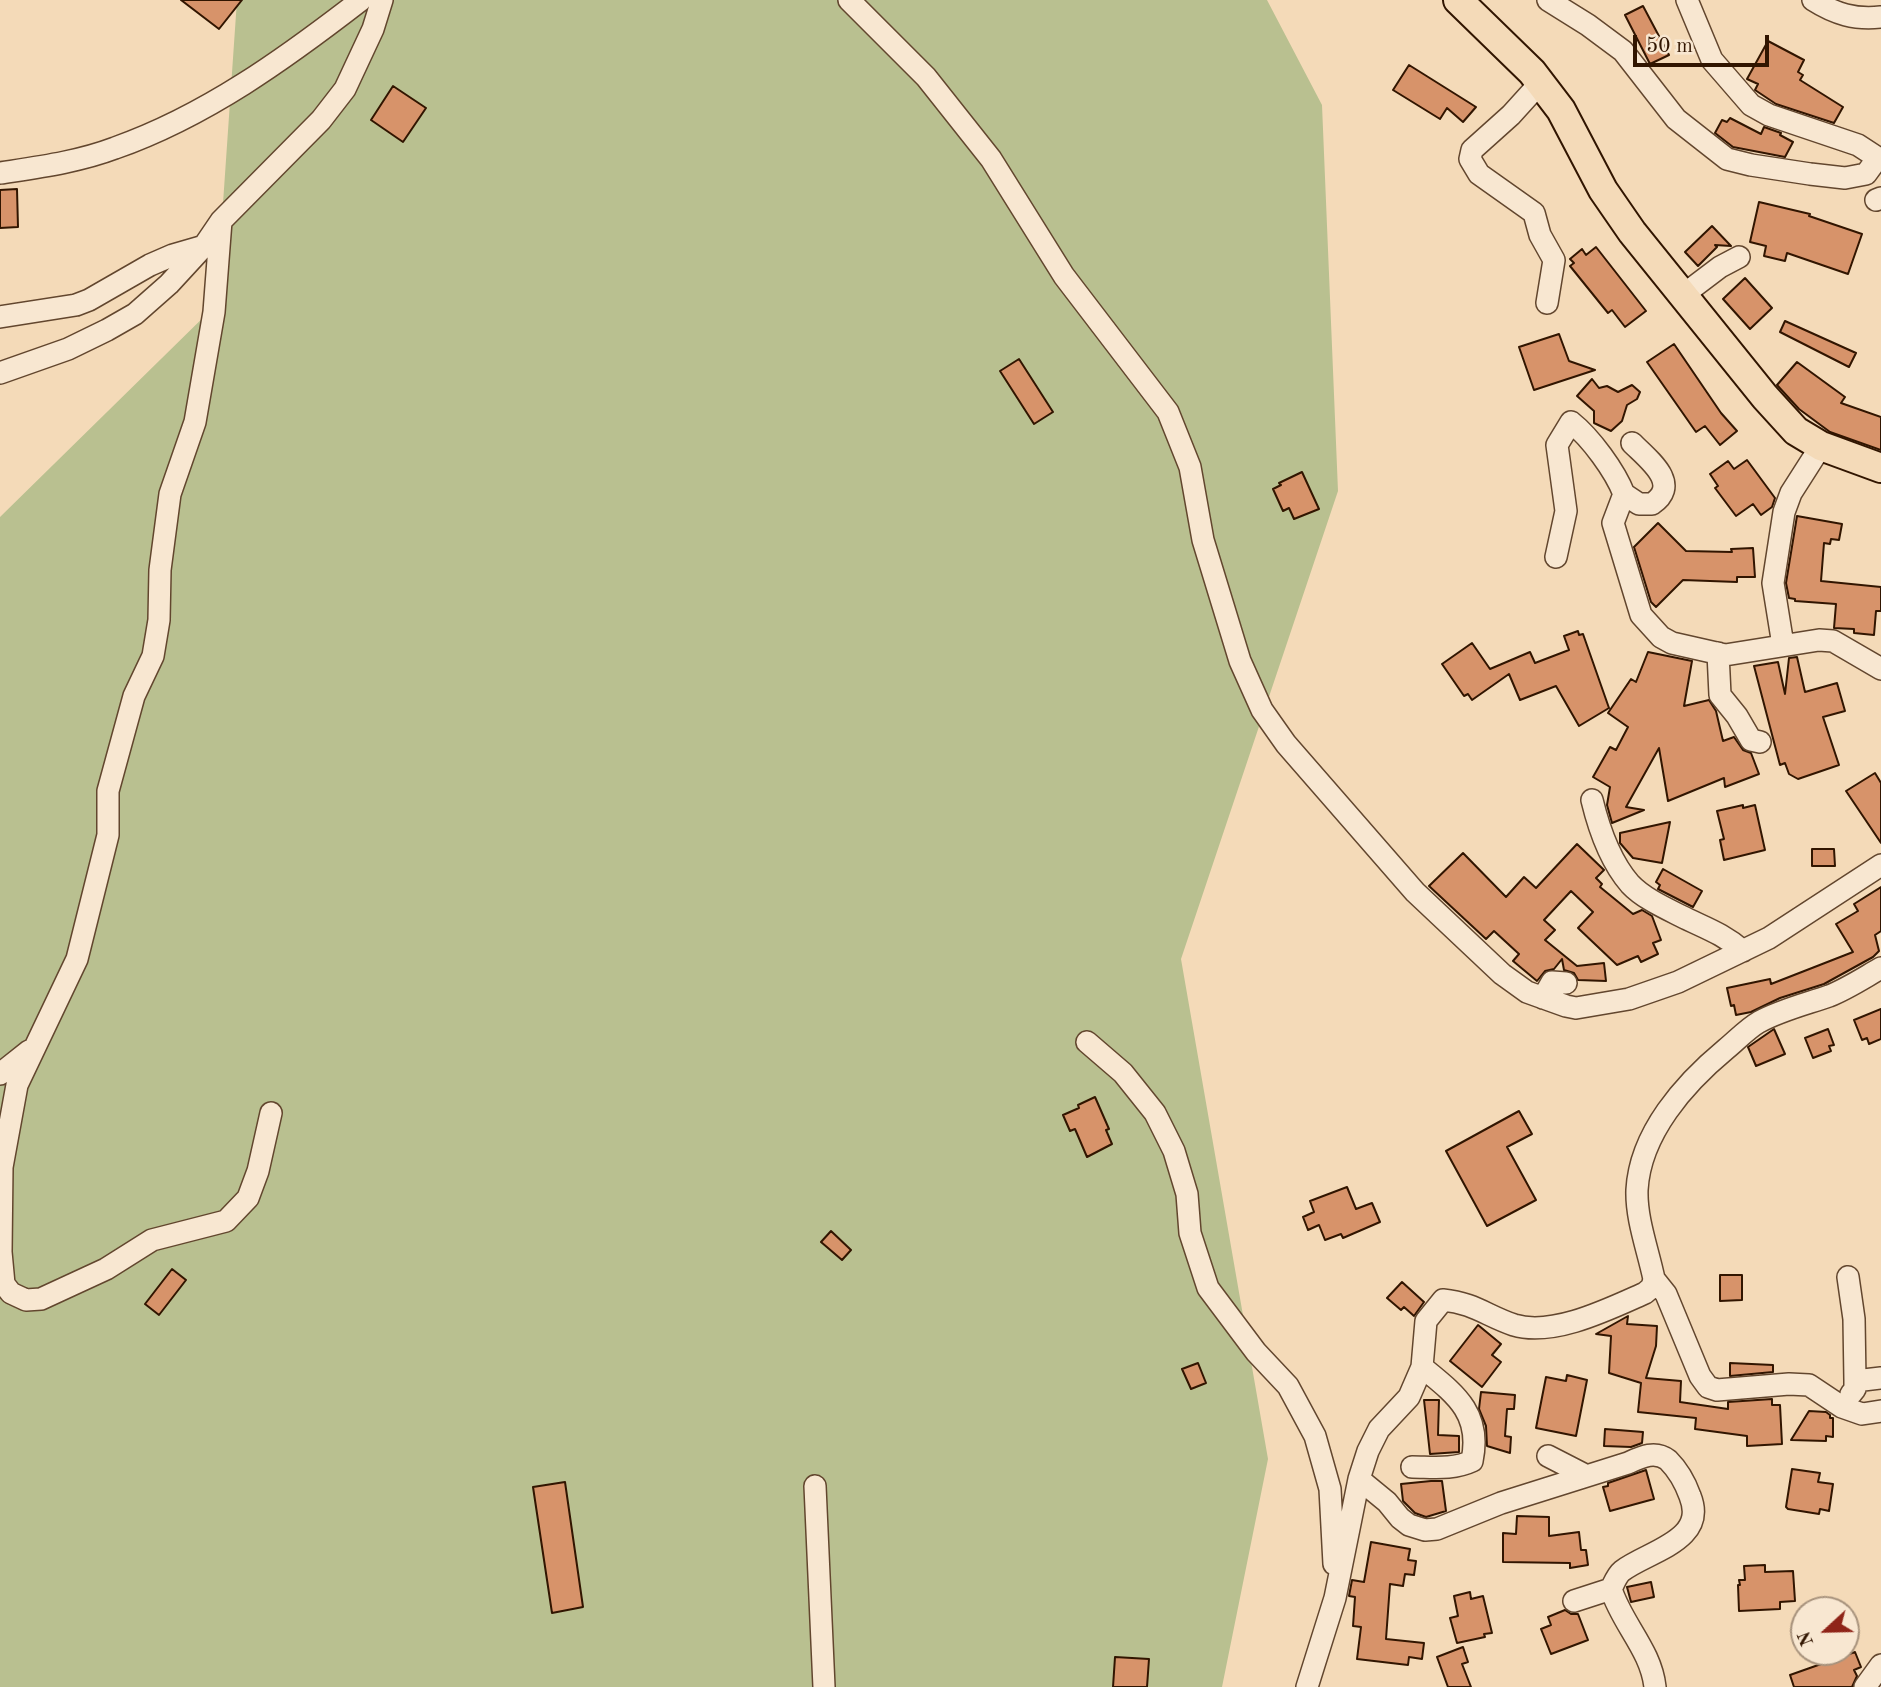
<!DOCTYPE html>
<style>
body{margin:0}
#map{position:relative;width:1881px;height:1687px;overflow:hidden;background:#f4dab8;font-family:"Old Standard TT",serif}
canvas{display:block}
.north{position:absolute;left:1790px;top:1596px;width:70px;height:70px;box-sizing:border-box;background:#f8e7d1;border:2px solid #a8937d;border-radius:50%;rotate:248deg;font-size:19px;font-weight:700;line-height:28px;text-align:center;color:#311500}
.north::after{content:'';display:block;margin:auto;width:24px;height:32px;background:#8f2418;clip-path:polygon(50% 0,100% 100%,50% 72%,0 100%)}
.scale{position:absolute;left:1633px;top:35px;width:136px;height:32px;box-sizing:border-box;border:4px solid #311500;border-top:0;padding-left:9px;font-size:21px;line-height:24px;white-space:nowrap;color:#311500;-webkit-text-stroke:5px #f8e7d1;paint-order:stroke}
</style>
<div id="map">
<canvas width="1881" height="1687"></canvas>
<div class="north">N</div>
<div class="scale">50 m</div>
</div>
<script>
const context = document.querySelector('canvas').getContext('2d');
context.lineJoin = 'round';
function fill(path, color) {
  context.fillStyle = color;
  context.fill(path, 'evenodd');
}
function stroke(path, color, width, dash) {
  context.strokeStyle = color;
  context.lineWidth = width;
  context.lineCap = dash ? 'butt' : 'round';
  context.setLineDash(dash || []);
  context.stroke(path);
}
fill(new Path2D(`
 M237,0H1267L1322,105L1338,491L1181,959L1268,1459L1222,1687H0V517L216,305Z`), '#b9c090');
const building = new Path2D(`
 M181,0H242L219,29Z
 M1643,6L1669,55L1650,64L1625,15Z
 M1768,41L1804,60L1798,72L1803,75L1800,80L1843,107L1834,123L1776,104L1755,90L1758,84L1747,79Z
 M1409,65L1476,107L1463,122L1447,108L1440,119L1393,90Z
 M393,86L426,108L403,142L371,120Z
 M1730,118L1761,134L1764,127L1781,133L1780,135L1793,142L1785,157L1733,147L1715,133L1722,120L1727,122Z
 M17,189L18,227L0,228V190Z
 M1759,202L1810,214L1809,216L1862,234L1848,274L1787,253L1785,261L1764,256L1766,246L1750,242Z
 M1712,226L1731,246L1715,245L1717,247L1698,266L1685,252Z
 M1596,247L1646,311L1625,327L1612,310L1608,313L1570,266L1574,263L1570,259L1582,249L1586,255Z
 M1745,278L1772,308L1750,329L1723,299Z
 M1785,321L1856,353L1849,367L1780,332Z
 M1559,334L1569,361L1595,370L1534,390L1519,347Z
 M1674,344L1721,413L1737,431L1720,445L1705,426L1696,432L1647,362Z
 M1019,359L1053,412L1034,424L1000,371Z
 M1797,362L1845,397L1841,403L1881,417V450L1830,432L1799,409L1777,385Z
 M1592,379L1599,388L1607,386L1618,392L1632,385L1640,392L1637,399L1627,405L1622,421L1611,431L1594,423V411L1577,396Z
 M1747,460L1775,498L1772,507L1761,515L1753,504L1736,516L1715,488L1718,486L1710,474L1728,461L1734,469Z
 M1302,472L1319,509L1294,519L1289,508L1283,511L1273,489L1281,485L1279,483Z
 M1797,516L1842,524L1839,540L1831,539L1830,544L1824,543L1821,581L1881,587V611H1876L1874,635L1854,633V629L1834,628L1836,604L1795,601V599L1789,598L1786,583Z
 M1658,523L1686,551L1732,552L1731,549L1753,548L1755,577H1737V582L1683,580L1656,607L1651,602L1634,547Z
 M1578,631L1579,635L1583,634L1609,708L1579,726L1556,686L1520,700L1509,674L1472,700L1468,694L1464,696L1442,664L1472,643L1490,669L1530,652L1535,663L1569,650L1564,636Z
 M1648,652L1692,661L1684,706L1709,700L1716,711L1723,741L1734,737L1743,750L1751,753L1759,774L1725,787L1724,778L1668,801L1659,748L1626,807L1644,810L1612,823L1607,805L1610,787L1593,777L1610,747L1616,750L1628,727L1608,713L1631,679L1636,682Z
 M1797,657L1805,692L1837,683L1845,711L1823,717L1839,765L1798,779L1789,774L1785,763L1780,765L1754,666L1778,662L1785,694L1789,658Z
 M1875,773L1881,783V843L1846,791Z
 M1743,805V808L1755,805L1765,850L1724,860L1720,840L1724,839L1717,811Z
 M1670,822L1662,863L1633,858L1620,843V833Z
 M1577,844L1604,870L1596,878L1602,884L1600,887L1633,914L1642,910L1652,916L1661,940L1653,943L1658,954L1641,962L1638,956L1617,965L1578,928L1593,912L1571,891L1544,920L1555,930L1545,940L1577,966L1604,963L1606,981L1578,980L1574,973L1564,970L1562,959L1554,969L1545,971L1537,981L1513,961L1519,954L1494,931L1486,939L1429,886L1463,853L1506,897L1524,877L1536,888Z
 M1812,849H1834L1835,866H1812Z
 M1663,869L1702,891L1693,907L1658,889L1660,885L1656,882Z
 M1881,887V931L1875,935L1879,951L1873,957L1824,984L1780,998L1751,1012L1736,1015L1734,1005L1731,1006L1727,988L1770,979L1771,984L1853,952L1836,924L1858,911L1854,904Z
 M1881,1009V1039L1869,1044L1867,1038L1862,1040L1854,1020Z
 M1774,1029L1785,1054L1756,1066L1748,1047Z
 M1828,1029L1834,1045L1829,1046L1831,1051L1813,1058L1805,1038Z
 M1095,1097L1109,1129L1106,1130L1112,1144L1087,1157L1075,1129L1070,1131L1063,1115L1079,1108L1078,1105Z
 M1519,1111L1532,1134L1507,1147L1536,1200L1487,1226L1446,1151Z
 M1347,1187L1356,1209L1372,1203L1380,1222L1343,1238L1341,1234L1325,1240L1319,1225L1308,1230L1303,1217L1314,1212L1310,1201Z
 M831,1231L851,1250L842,1260L821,1242Z
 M172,1269L186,1280L159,1315L145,1304Z
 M1720,1275H1742V1300L1720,1301Z
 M1402,1282L1424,1302L1414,1316L1404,1307L1401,1310L1387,1298Z
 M1628,1316L1627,1324L1657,1326L1656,1346L1646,1378L1681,1381L1680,1402L1728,1409V1402L1772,1399V1405H1780L1782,1444L1747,1446V1436L1695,1429L1696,1418L1638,1412L1641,1383L1609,1373L1611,1336L1596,1334Z
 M1478,1325L1501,1344L1492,1355L1501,1362L1482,1387L1450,1361Z
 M1198,1363L1206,1383L1191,1389L1182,1369Z
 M1730,1363L1773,1365V1372L1730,1376Z
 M1567,1375L1587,1380L1576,1436L1536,1428L1546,1377L1566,1381Z
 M1481,1392L1515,1395L1514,1409H1507L1505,1436L1511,1437L1510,1453L1487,1446L1486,1426L1479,1409Z
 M1424,1400H1439L1438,1435L1459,1436V1452L1430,1454Z
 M1809,1411L1826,1412L1830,1415V1418H1833V1437L1826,1436V1441L1791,1440Z
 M1605,1429L1643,1432L1642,1443L1631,1447L1604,1446Z
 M1792,1469L1820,1473L1818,1482L1833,1484L1829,1511L1820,1509L1819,1514L1788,1509L1786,1507Z
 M1646,1470L1654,1499L1610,1511L1603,1487L1608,1486V1483Z
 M1431,1481H1442L1446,1511L1426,1517L1415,1513L1403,1501L1401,1484Z
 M565,1482L583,1607L552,1613L533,1487Z
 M1517,1516L1549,1517V1536L1579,1532L1581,1550H1586L1588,1565L1570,1568V1563L1503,1562V1533L1516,1534Z
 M1371,1542L1410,1549L1408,1560L1416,1561L1414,1575L1405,1574L1403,1586L1390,1584L1386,1639L1424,1643L1422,1659L1409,1657L1408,1665L1357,1659L1361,1627L1353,1626L1355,1597L1349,1596L1352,1580L1364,1582Z
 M1765,1565V1572L1793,1571L1795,1601L1780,1602V1609L1739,1611L1738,1585H1740L1739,1580H1745L1744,1566Z
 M1651,1582L1654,1597L1631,1602L1627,1587Z
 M1470,1592L1471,1599L1483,1596L1492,1633L1484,1634L1485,1637L1457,1643L1450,1618L1458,1616L1454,1596Z
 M1565,1610L1571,1614H1578L1588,1640L1551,1654L1541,1629L1551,1625L1548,1617Z
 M1463,1647L1468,1662L1462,1664L1471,1687H1448L1437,1657Z
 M1855,1652L1861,1667L1854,1670L1857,1676L1852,1687H1794L1790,1675Z
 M1115,1657L1149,1659L1147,1687H1113Z`);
fill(building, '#d7936a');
stroke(building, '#311500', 2);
const minor = new Path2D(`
 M849,0L926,77L991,159L1064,276L1168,412L1190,467L1203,540L1240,661L1262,710L1286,744L1415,892L1502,974L1527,992L1566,1006L1576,1008L1629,999L1678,982L1769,938L1881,865
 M1548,0L1588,25L1623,51L1676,119L1727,159L1751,165L1810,174L1845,178L1866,174L1877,159
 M1687,0L1712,60L1751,105L1769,115L1858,145L1881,160
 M1813,0C1835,14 1855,20 1881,17
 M1540,83L1511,115L1472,150L1470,159L1479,174L1534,213L1540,235L1554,260L1547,303
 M0,173C39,167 78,162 115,148C206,116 286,58 361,0
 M1876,200L1881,198
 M221,221L214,312L195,422L170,494L160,570L159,620L153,656L134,696L108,791V835L77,959L17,1085L2,1167L1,1252L4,1284L11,1293L26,1300L41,1299L106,1269L152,1240L226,1221L248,1198L258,1171L271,1113
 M1683,295L1720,267L1739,257
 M0,317L76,305L89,300L150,265L173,255L204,246
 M0,373L68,349L107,330L135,314L169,284L204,246L221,221L321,120L345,89L373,29L382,0
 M1624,494L1639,504H1652C1682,484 1648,459 1632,443
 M1556,557L1566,511L1557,445L1571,422C1591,438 1615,471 1624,494L1613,523L1641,615L1661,637L1672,643L1725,655L1819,640L1833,641L1881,669
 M1783,645L1773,583L1784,512L1791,493L1821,446
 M1718,653L1720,695L1737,716L1751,740L1760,742
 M1592,800C1599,829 1610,861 1630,884C1643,898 1665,908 1681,916C1705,928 1722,933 1743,951
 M1543,998L1552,982L1566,983
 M1087,1042L1123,1073L1155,1113L1174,1151L1187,1194L1190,1233L1208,1288L1256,1352L1288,1386L1315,1436L1330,1489L1334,1564
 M0,1074L29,1051
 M1848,1277L1854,1319L1855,1381
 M1654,1279L1666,1294L1700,1376L1708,1387L1717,1390L1789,1384L1809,1385L1842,1407L1862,1414L1881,1411
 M1851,1394L1855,1389V1381L1881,1378
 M1548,1456L1585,1475
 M1412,1467C1432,1467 1453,1470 1472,1461C1482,1413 1455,1394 1422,1367
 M1359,1479L1387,1502L1400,1518L1409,1525L1425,1530L1437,1529L1501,1503L1628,1463C1641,1457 1655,1450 1668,1460C1679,1471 1685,1482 1690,1496C1708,1541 1648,1551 1622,1571C1617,1575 1614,1583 1611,1589C1622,1624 1651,1650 1655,1687
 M815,1486L824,1687
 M1574,1601L1611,1589
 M1307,1687L1335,1598L1359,1479L1368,1451L1379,1429L1409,1397L1422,1367L1426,1321L1443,1300C1474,1303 1487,1316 1514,1325C1553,1337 1609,1309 1645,1293L1652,1287L1654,1279C1648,1250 1636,1219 1637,1190C1640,1133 1685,1083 1726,1049C1737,1040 1747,1029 1759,1022C1781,1010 1806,1004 1829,996C1847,989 1865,977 1881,968
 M1865,1687L1881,1665`);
const major = new Path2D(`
 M1458,0L1532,72L1561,110L1603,190L1632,232L1765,397L1796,431L1821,446L1881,468`);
stroke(minor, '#62462e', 24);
stroke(major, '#311500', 32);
stroke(minor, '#f8e7d1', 21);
stroke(major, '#f4dab8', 28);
</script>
